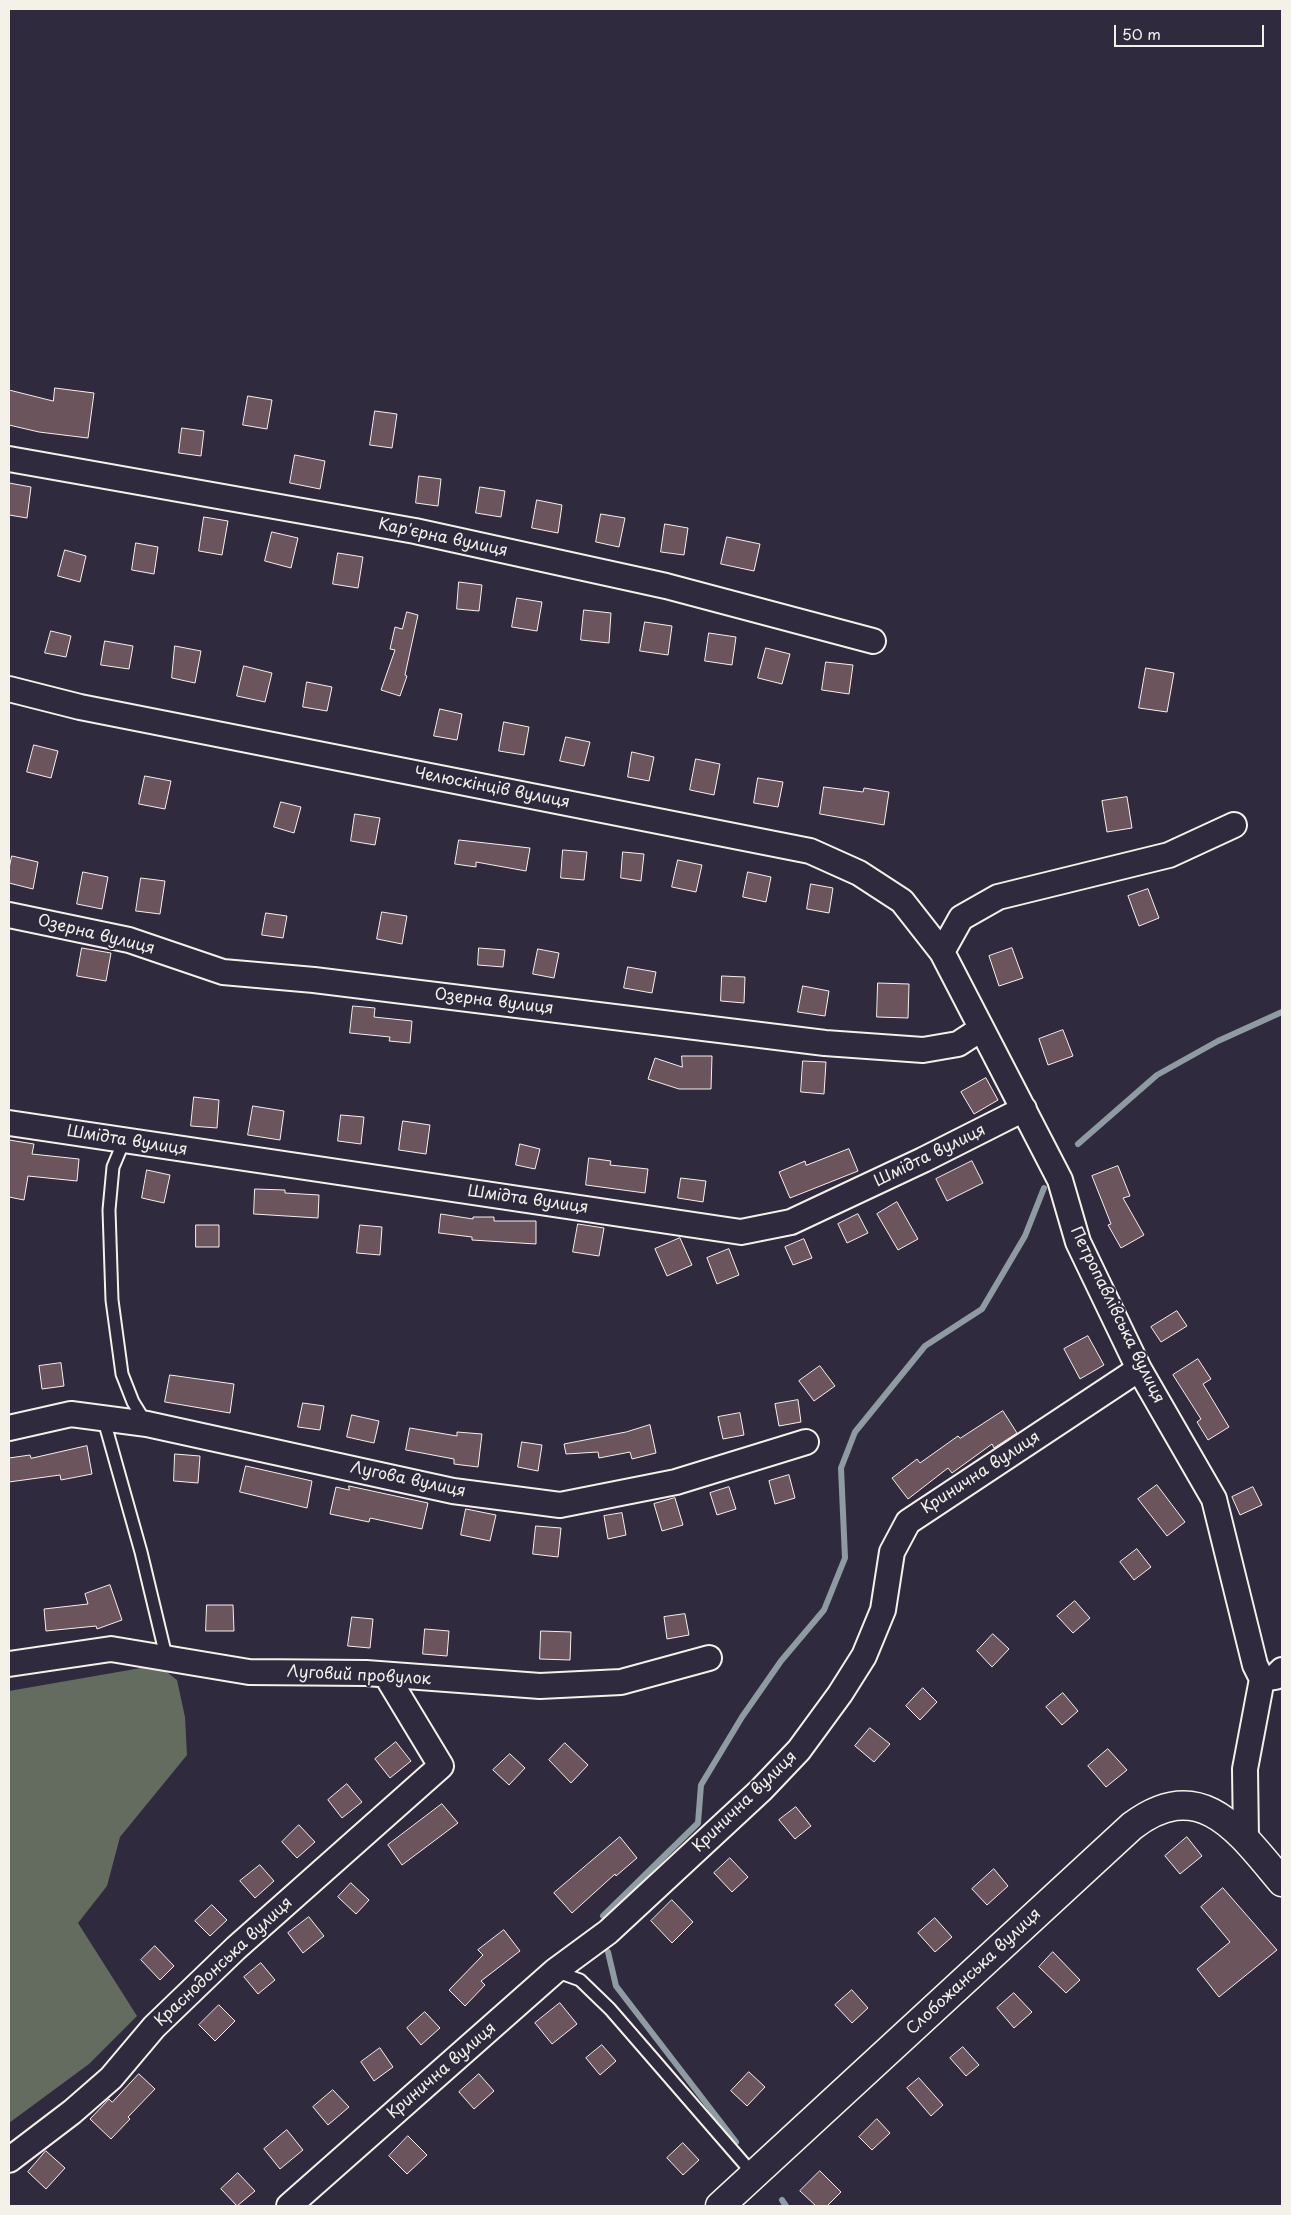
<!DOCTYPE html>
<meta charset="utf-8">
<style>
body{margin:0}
#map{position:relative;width:1291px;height:2215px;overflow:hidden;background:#2f2a3d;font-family:"Playpen Sans",sans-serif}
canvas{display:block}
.frame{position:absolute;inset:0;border:10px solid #f4f1e8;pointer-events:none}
.scale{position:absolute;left:1114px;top:25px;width:150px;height:22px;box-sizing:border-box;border:2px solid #f4f1e8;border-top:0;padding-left:6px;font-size:15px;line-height:18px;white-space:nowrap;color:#f4f1e8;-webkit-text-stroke:4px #2f2a3d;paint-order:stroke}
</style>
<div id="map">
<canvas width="1291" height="2215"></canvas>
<div class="frame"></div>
<div class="scale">50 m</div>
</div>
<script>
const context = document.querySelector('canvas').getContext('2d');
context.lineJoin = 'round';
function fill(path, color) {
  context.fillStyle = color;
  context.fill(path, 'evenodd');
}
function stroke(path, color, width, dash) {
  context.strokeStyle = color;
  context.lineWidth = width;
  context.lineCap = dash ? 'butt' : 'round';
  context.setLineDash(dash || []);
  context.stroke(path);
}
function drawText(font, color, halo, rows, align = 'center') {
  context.font = font + ' "Playpen Sans",sans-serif';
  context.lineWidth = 4;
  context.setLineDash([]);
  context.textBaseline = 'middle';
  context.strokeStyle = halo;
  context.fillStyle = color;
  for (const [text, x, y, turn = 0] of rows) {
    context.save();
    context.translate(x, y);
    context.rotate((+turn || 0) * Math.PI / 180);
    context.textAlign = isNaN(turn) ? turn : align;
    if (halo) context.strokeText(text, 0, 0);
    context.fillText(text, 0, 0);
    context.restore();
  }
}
fill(new Path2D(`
 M158,1665L177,1680L185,1717L187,1755L120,1837L107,1886L78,1923L137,2016L89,2064L9,2123V1691Z`), '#646c60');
stroke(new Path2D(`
 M1078,1144L1157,1075L1218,1041L1282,1012
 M603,1916L698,1823L701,1785L742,1717L781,1661L824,1610L845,1558L841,1468L855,1432L925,1346L982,1309L1025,1236L1044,1188
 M608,1952L616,1986L736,2142
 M782,2200L786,2206`), '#8e9ba3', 6);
const building = new Path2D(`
 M55,388L94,393L88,438L39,432L9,425V390L53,401Z
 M248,396L272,400L267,429L243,425Z
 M375,411L397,414L392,448L370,445Z
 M182,428L204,431L201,456L179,453Z
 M295,455L325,461L320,489L290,483Z
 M419,476L441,479L438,506L416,503Z
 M9,483L31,487L27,518L9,515Z
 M480,487L505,491L501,517L476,513Z
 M537,500L562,505L558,533L532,528Z
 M601,514L625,518L619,547L596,542Z
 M204,517L228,521L222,555L199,551Z
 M665,524L688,528L684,555L661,552Z
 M272,532L298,538L291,568L265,561Z
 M727,537L760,544L754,571L721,564Z
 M136,543L158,547L154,574L132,570Z
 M65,550L86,556L80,582L58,576Z
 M338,553L363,557L358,588L333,584Z
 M459,582L482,585L479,611L457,609Z
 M517,598L542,602L537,631L512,627Z
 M584,610L611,613L609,643L581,640Z
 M407,612L418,615L405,675L407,676L400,696L381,690L395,650L390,649L395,627L402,629Z
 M645,622L672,626L668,655L640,651Z
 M51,631L71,636L66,657L45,653Z
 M709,633L736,637L732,665L705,661Z
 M105,641L133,646L129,669L101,665Z
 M175,646L201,651L195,683L172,678Z
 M766,648L790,654L782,684L758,678Z
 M826,662L853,665L849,694L822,690Z
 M244,666L272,673L265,702L237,696Z
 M1146,668L1174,673L1167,712L1139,708Z
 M307,682L332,687L327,711L303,707Z
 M440,709L462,714L457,740L434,736Z
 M504,722L529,727L524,755L499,751Z
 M566,737L590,742L584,766L560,761Z
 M34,745L58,751L51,778L27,772Z
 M632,752L654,757L649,781L628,777Z
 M696,759L720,764L714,795L690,790Z
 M145,776L171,781L165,809L139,804Z
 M758,778L783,782L778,807L754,803Z
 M824,787L863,792L864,788L889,792L884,825L820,814Z
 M1127,797L1132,828L1107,832L1102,801Z
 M281,802L301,807L294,833L274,827Z
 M355,814L380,818L375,845L351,841Z
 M459,840L530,848L526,871L476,862V867L455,864Z
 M563,850L587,852L584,880L561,878Z
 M623,852L644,854L641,881L621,878Z
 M12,856L38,862L33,889L9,883V869Z
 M678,860L702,865L696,892L672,887Z
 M83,872L108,877L102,909L77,904Z
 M748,872L771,877L766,902L743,897Z
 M141,878L165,881L160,914L136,911Z
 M811,884L833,888L829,913L807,909Z
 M1148,889L1159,918L1139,926L1128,896Z
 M382,912L407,916L402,944L377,939Z
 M266,913L287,916L283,938L262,935Z
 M82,948L111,953L106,981L77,976Z
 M479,948L505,950L503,967L478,965Z
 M1012,948L1023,978L999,986L989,956Z
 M538,949L559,953L554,978L533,974Z
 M628,967L656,972L652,993L624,988Z
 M722,976L745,977L744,1003L721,1001Z
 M878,983L909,984L908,1018L877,1017Z
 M803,986L829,991L825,1016L798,1012Z
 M353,1006L375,1008L374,1017L412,1021L410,1043L389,1041L390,1037L350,1033Z
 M1063,1030L1073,1056L1048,1065L1039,1039Z
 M682,1056H712L711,1089H679L648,1079L655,1058L682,1067Z
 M803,1061L826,1062L824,1094L801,1092Z
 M986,1078L998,1100L974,1114L961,1092Z
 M194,1097L219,1100L217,1128L191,1126Z
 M253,1106L284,1111L280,1140L248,1135Z
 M341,1115L364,1117L361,1144L338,1141Z
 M403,1121L430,1125L426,1154L399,1150Z
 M9,1140L34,1144L32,1154L79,1159L77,1181L28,1176L24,1200L9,1197Z
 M520,1144L540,1149L535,1169L516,1165Z
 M849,1149L858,1171L790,1198L779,1172L805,1161L806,1165Z
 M589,1158L611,1161L610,1165L648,1169L645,1193L586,1185Z
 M972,1161L983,1183L947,1201L936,1179Z
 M1118,1166L1130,1196L1123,1198L1144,1235L1121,1248L1108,1225L1111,1224L1092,1176Z
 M147,1170L170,1175L164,1203L142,1198Z
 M681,1178L706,1181L703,1202L678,1198Z
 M255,1189L285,1190V1193L319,1195L318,1218L254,1214Z
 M897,1202L918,1239L898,1250L877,1214Z
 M441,1214L473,1219V1217H494V1221H536V1244L472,1240V1237L439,1233Z
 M858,1214L868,1233L847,1243L838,1224Z
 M578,1224L604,1228L599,1256L573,1252Z
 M196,1225H219V1247H196Z
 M360,1225L382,1227L380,1255L357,1253Z
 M680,1238L692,1265L667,1276L655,1249Z
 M804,1239L812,1258L793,1265L785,1247Z
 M729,1249L739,1275L717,1284L707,1258Z
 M1177,1311L1187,1326L1161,1342L1151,1327Z
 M1088,1336L1104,1365L1080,1379L1064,1349Z
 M1198,1359L1211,1379L1203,1384L1229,1427L1208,1440L1197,1422L1201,1419L1173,1375Z
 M61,1363L64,1386L42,1389L39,1366Z
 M820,1366L835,1386L814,1401L799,1381Z
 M170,1375L234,1384L230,1413L165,1402Z
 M798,1400L801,1422L779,1426L775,1404Z
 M303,1403L324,1406L320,1430L298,1427Z
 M1003,1411L1017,1433L994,1448L992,1444L952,1473L948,1468L908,1499L892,1478L917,1459L920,1463L958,1436L960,1438Z
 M740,1413L744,1435L723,1439L718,1417Z
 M352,1415L379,1421L374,1443L347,1437Z
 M650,1425L656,1453L632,1459L630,1452L599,1458L598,1452L566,1454L564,1444L626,1432Z
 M410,1428L457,1436V1432L482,1434L478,1467L454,1464V1459L406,1450Z
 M522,1442L542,1445L538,1471L518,1467Z
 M87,1446L92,1474L61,1480L60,1475L9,1482V1458L30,1455L31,1458Z
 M175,1454L200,1456L198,1483L174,1481Z
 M246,1466L312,1481L307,1508L240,1492Z
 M789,1475L795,1498L775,1504L769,1481Z
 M1157,1485L1185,1522L1167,1536L1138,1499Z
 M349,1486L428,1503L422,1529L370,1518L369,1522L330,1514L336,1487L349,1490Z
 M729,1487L736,1509L717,1515L710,1493Z
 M1253,1487L1262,1505L1240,1515L1232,1497Z
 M675,1498L683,1525L662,1531L654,1504Z
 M466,1509L496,1515L490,1541L461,1535Z
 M622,1513L626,1535L608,1539L604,1516Z
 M536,1526L561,1528L558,1557L533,1554Z
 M1137,1549L1151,1567L1134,1580L1120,1562Z
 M110,1585L122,1620L97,1629L96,1626L46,1631L44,1609L88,1604L85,1594Z
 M1075,1601L1090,1618L1073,1633L1057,1616Z
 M207,1605H233L234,1631H206Z
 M685,1614L689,1635L667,1639L664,1617Z
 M352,1617L373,1619L370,1648L348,1646Z
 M425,1629L449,1631L447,1656L423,1654Z
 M541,1631L571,1632L570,1660L540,1659Z
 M993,1634L1009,1649L992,1667L977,1651Z
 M923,1688L937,1702L920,1720L906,1706Z
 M1063,1693L1078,1711L1062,1725L1046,1707Z
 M870,1728L890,1744L874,1762L855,1746Z
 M396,1742L411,1761L390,1778L375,1759Z
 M565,1743L588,1765L571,1783L549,1760Z
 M1108,1749L1127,1770L1106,1787L1088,1766Z
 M510,1754L525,1768L509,1785L493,1770Z
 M347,1784L362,1802L342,1818L328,1800Z
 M442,1804L458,1823L402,1865L388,1845Z
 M796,1807L811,1826L795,1839L779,1820Z
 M299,1825L315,1842L297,1858L282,1842Z
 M620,1837L637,1858L616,1876L615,1874L572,1913L554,1893Z
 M1187,1837L1202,1856L1180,1874L1165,1856Z
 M730,1858L748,1877L732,1892L714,1873Z
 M260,1865L274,1881L255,1898L240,1881Z
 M994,1869L1008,1886L987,1905L972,1889Z
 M351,1883L369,1900L356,1914L338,1897Z
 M1223,1888L1277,1950L1219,1997L1197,1969L1230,1942L1201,1907Z
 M672,1900L693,1922L672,1943L651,1921Z
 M212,1905L227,1920L210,1936L195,1921Z
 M309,1917L324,1936L303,1953L288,1933Z
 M935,1918L952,1937L935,1952L918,1933Z
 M504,1930L520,1951L481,1981L485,1985L465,2006L449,1990L483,1955L478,1950Z
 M155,1946L174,1966L160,1980L141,1960Z
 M1053,1952L1080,1980L1066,1993L1039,1967Z
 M261,1963L275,1980L258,1994L244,1977Z
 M852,1990L868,2008L852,2023L835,2005Z
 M1014,1993L1032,2012L1014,2028L997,2008Z
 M560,2003L577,2024L552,2044L535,2023Z
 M219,2005L235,2021L215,2041L199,2025Z
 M425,2012L440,2028L421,2045L407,2028Z
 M602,2045L616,2061L600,2075L586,2058Z
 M963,2047L979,2065L966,2076L950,2058Z
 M380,2048L393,2067L374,2081L361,2062Z
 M749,2072L765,2087L747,2106L731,2091Z
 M139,2074L155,2089L128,2117L130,2119L111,2139L90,2119L109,2099L112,2102Z
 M479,2074L494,2091L474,2109L459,2092Z
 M919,2078L943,2105L931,2116L907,2088Z
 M333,2090L349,2107L328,2125L313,2107Z
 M877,2119L890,2133L872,2150L859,2137Z
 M287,2130L303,2150L280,2169L264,2149Z
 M408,2136L427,2155L407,2174L389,2156Z
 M683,2143L699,2160L683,2175L667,2158Z
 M46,2151L65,2168L46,2189L28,2172Z
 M820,2171L841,2192L827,2206H816L800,2191Z
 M238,2173L255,2191L237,2206L221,2189Z`);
fill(building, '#6b545c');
stroke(building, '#f4f1e8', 1);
const lane = new Path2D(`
 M124,1141L113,1167L109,1210L112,1300L122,1374L133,1402L146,1423
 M103,1417L141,1552L166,1656
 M555,1971L580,1980L610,2009L754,2175`);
const street = new Path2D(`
 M9,459L415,531L666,586L873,641
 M9,689L80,707L810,851L859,873L902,901L942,952L1060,1180L1078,1242L1139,1369L1214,1499L1255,1665L1262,1679L1245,1769L1246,1839
 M9,915L129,940L223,972L314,980L825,1043L923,1050L958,1044L981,1029
 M942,952L961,918L998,897L1169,855L1234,825
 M9,1123L741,1232L791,1222L923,1160L1024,1109
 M9,1428L71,1414L147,1424L453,1491L560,1505L676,1482L806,1442
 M9,1664L111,1649L249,1672L366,1673L540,1686L621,1682L709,1658
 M1262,1679L1275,1677L1282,1670
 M9,2160L72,2112L111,2078L154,2027L236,1948L441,1766L386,1675
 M289,2206L555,1971L608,1932L761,1790L799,1750L840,1694L864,1656L883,1610L892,1552L908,1522L1139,1369`);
const secondary = new Path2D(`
 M720,2206L1132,1826C1201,1774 1239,1831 1282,1882`);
stroke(lane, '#f4f1e8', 15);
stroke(street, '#f4f1e8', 28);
stroke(secondary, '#f4f1e8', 31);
stroke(lane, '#2f2a3d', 11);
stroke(street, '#2f2a3d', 24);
stroke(secondary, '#2f2a3d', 28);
drawText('16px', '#f4f1e8', '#2f2a3d', [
 ["Кар'єрна вулиця",443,538,12],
 ["Челюскінців вулиця",492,788,11],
 ["Озерна вулиця",96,935,14],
 ["Озерна вулиця",494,1002,7],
 ["Шмідта вулиця",127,1141,9],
 ["Шмідта вулиця",930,1156,-26],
 ["Шмідта вулиця",528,1200,8],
 ["Петропавлівська вулиця",1117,1315,64],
 ["Кринична вулиця",981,1473,-33],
 ["Лугова вулиця",408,1480,12],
 ["Луговий провулок",359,1676,3],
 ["Кринична вулиця",745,1802,-44],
 ["Краснодонська вулиця",224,1962,-43],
 ["Слобожанська вулиця",974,1972,-43],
 ["Кринична вулиця",442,2071,-41]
]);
</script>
